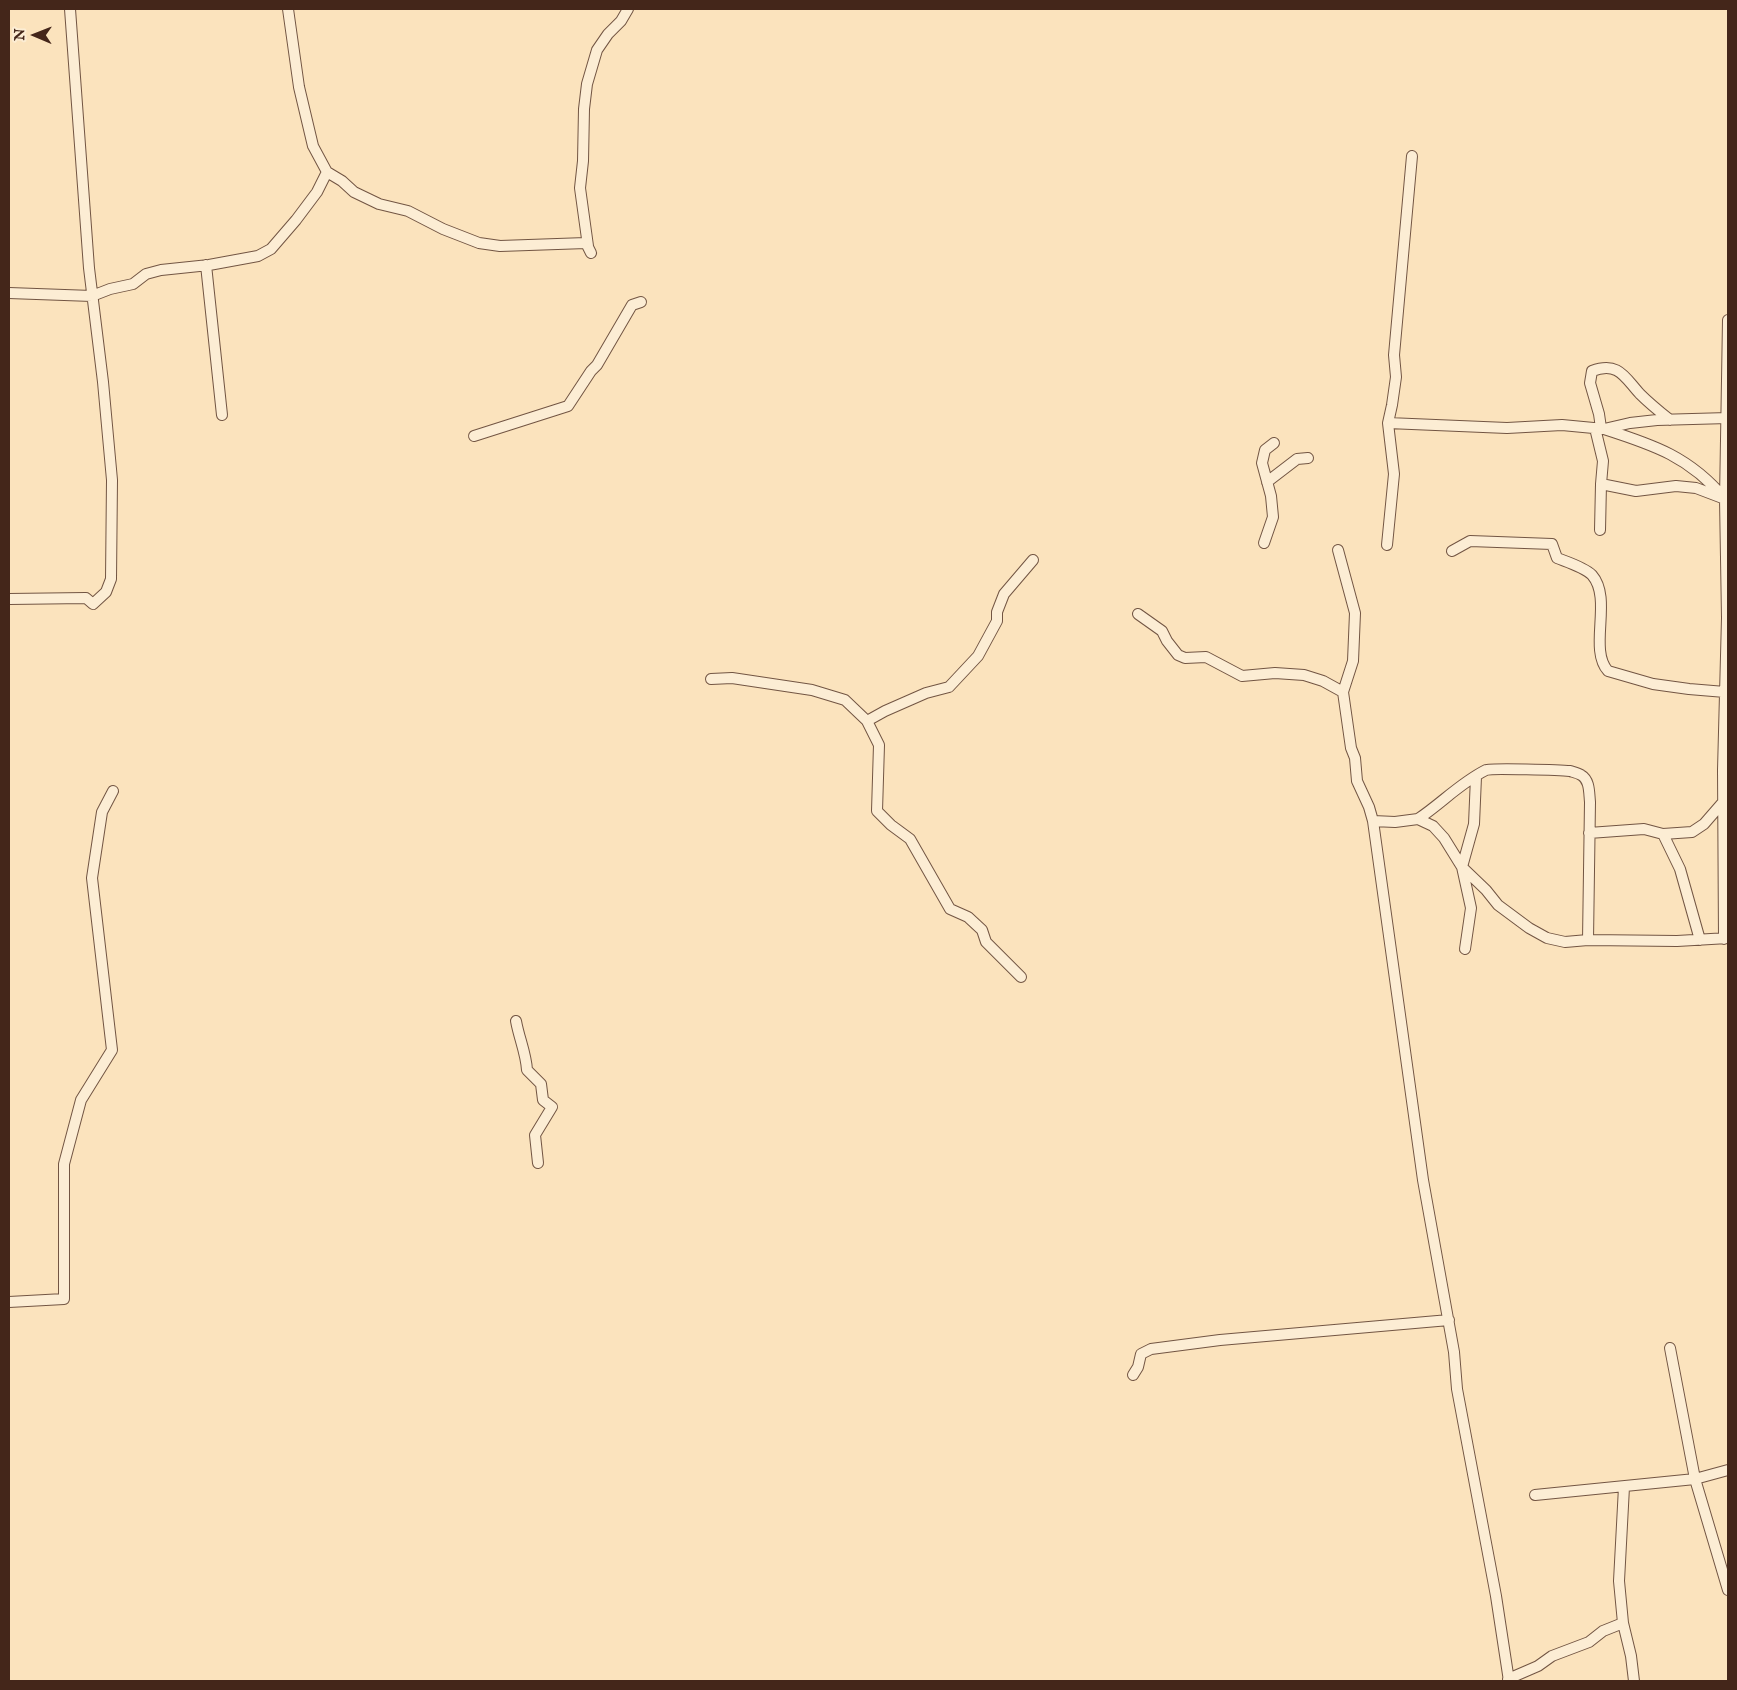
<!DOCTYPE html>
<style>
body{margin:0}
#map{position:relative;width:1737px;height:1690px;overflow:hidden;background:#fbe3bd;font-family:"IM FELL English",serif}
canvas{display:block}
.frame{position:absolute;inset:0;border:10px solid #44261a;pointer-events:none}
.north{position:absolute;left:10px;top:10px;width:50px;height:50px;-webkit-text-stroke:4px #fcedd4;paint-order:stroke;rotate:271deg;font-size:14px;font-weight:700;line-height:20px;text-align:center;color:#44261a}
.north::after{content:'';display:block;margin:auto;width:18px;height:22px;background:#44261a;clip-path:polygon(50% 0,100% 100%,50% 72%,0 100%)}
</style>
<div id="map">
<canvas width="1737" height="1690"></canvas>
<div class="frame"></div>
<div class="north">N</div>
</div>
<script>
const context = document.querySelector('canvas').getContext('2d');
context.lineJoin = 'round';
function stroke(path, color, width, dash) {
  context.strokeStyle = color;
  context.lineWidth = width;
  context.lineCap = dash ? 'butt' : 'round';
  context.setLineDash(dash || []);
  context.stroke(path);
}
const minor = new Path2D(`
 M288,9L299,87L313,146L327,172L342,181L354,192L379,204L408,211L443,229L479,243L500,246L586,243L591,253
 M588,246L580,188L583,161L584,109L587,84L597,50L608,34L621,21L628,9
 M206,265L222,415
 M9,293L92,296L110,289L133,284L146,274L161,270L209,265L258,256L271,249L296,220L317,192L327,172
 M1388,423L1507,428L1562,425L1604,429L1630,423L1657,420L1728,418
 M1595,428L1603,461L1601,484L1600,530
 M1601,428L1599,414L1590,383L1592,371C1619,361 1625,378 1640,394C1650,404 1660,412 1670,420
 M1604,429C1654,445 1690,457 1725,499L1727,618L1723,770L1724,939
 M474,436L568,406L591,371L597,365L632,305L641,302
 M1267,482L1297,459L1308,458
 M1601,484L1636,491L1676,486L1696,488L1725,499L1728,320
 M1264,543L1273,517L1271,496L1262,463L1265,450L1274,443
 M1387,545L1394,474L1388,423L1392,405L1396,377L1394,355L1412,156
 M1338,550L1355,613L1353,661L1343,692L1351,748L1355,758L1357,781L1369,807L1373,821L1423,1180L1454,1352L1457,1389L1496,1596L1509,1681
 M1452,551L1470,541L1552,544L1557,558C1567,562 1584,567 1592,575C1613,599 1588,649 1608,671L1653,684L1689,689L1725,692
 M9,599L86,598L93,604L106,592L111,579L112,480L103,382L89,268L70,9
 M1138,614L1162,631L1167,641L1178,655L1185,658L1206,657L1242,676L1275,673L1304,675L1323,681L1343,692
 M711,679L732,678L812,690L845,700L867,721L885,711L926,693L949,687L978,656L997,621V612L1004,594L1033,560
 M867,721L879,745L877,811L891,825L910,839L950,909L968,917L982,930L986,942L1021,977
 M1418,819C1442,803 1460,783 1486,770C1491,768 1561,770 1570,771C1573,772 1578,773 1581,775C1590,780 1589,793 1590,802L1588,940
 M1373,821L1395,822L1418,819L1433,826L1444,838L1462,867L1486,890L1498,905L1529,928L1547,938L1565,942L1588,940L1677,941L1728,938
 M1589,833L1644,829L1663,834L1692,832L1704,824L1724,801
 M1663,834L1680,869L1700,940
 M1465,949L1471,908L1462,867L1474,824L1476,777
 M516,1021C519,1038 526,1053 527,1070L541,1084L543,1100L552,1107L535,1135L538,1163
 M9,1302L64,1299V1164L81,1100L112,1050L92,878L102,812L113,791
 M1670,1348L1695,1479L1728,1470
 M1133,1375L1138,1367L1141,1354L1151,1349L1220,1340L1449,1320
 M1624,1487L1619,1581L1623,1623L1631,1656L1634,1681
 M1535,1495L1695,1479L1728,1590
 M1508,1679L1538,1666L1552,1656L1589,1642L1603,1631L1623,1623`);
stroke(minor, '#725543', 12);
stroke(minor, '#fcedd4', 10);
</script>
